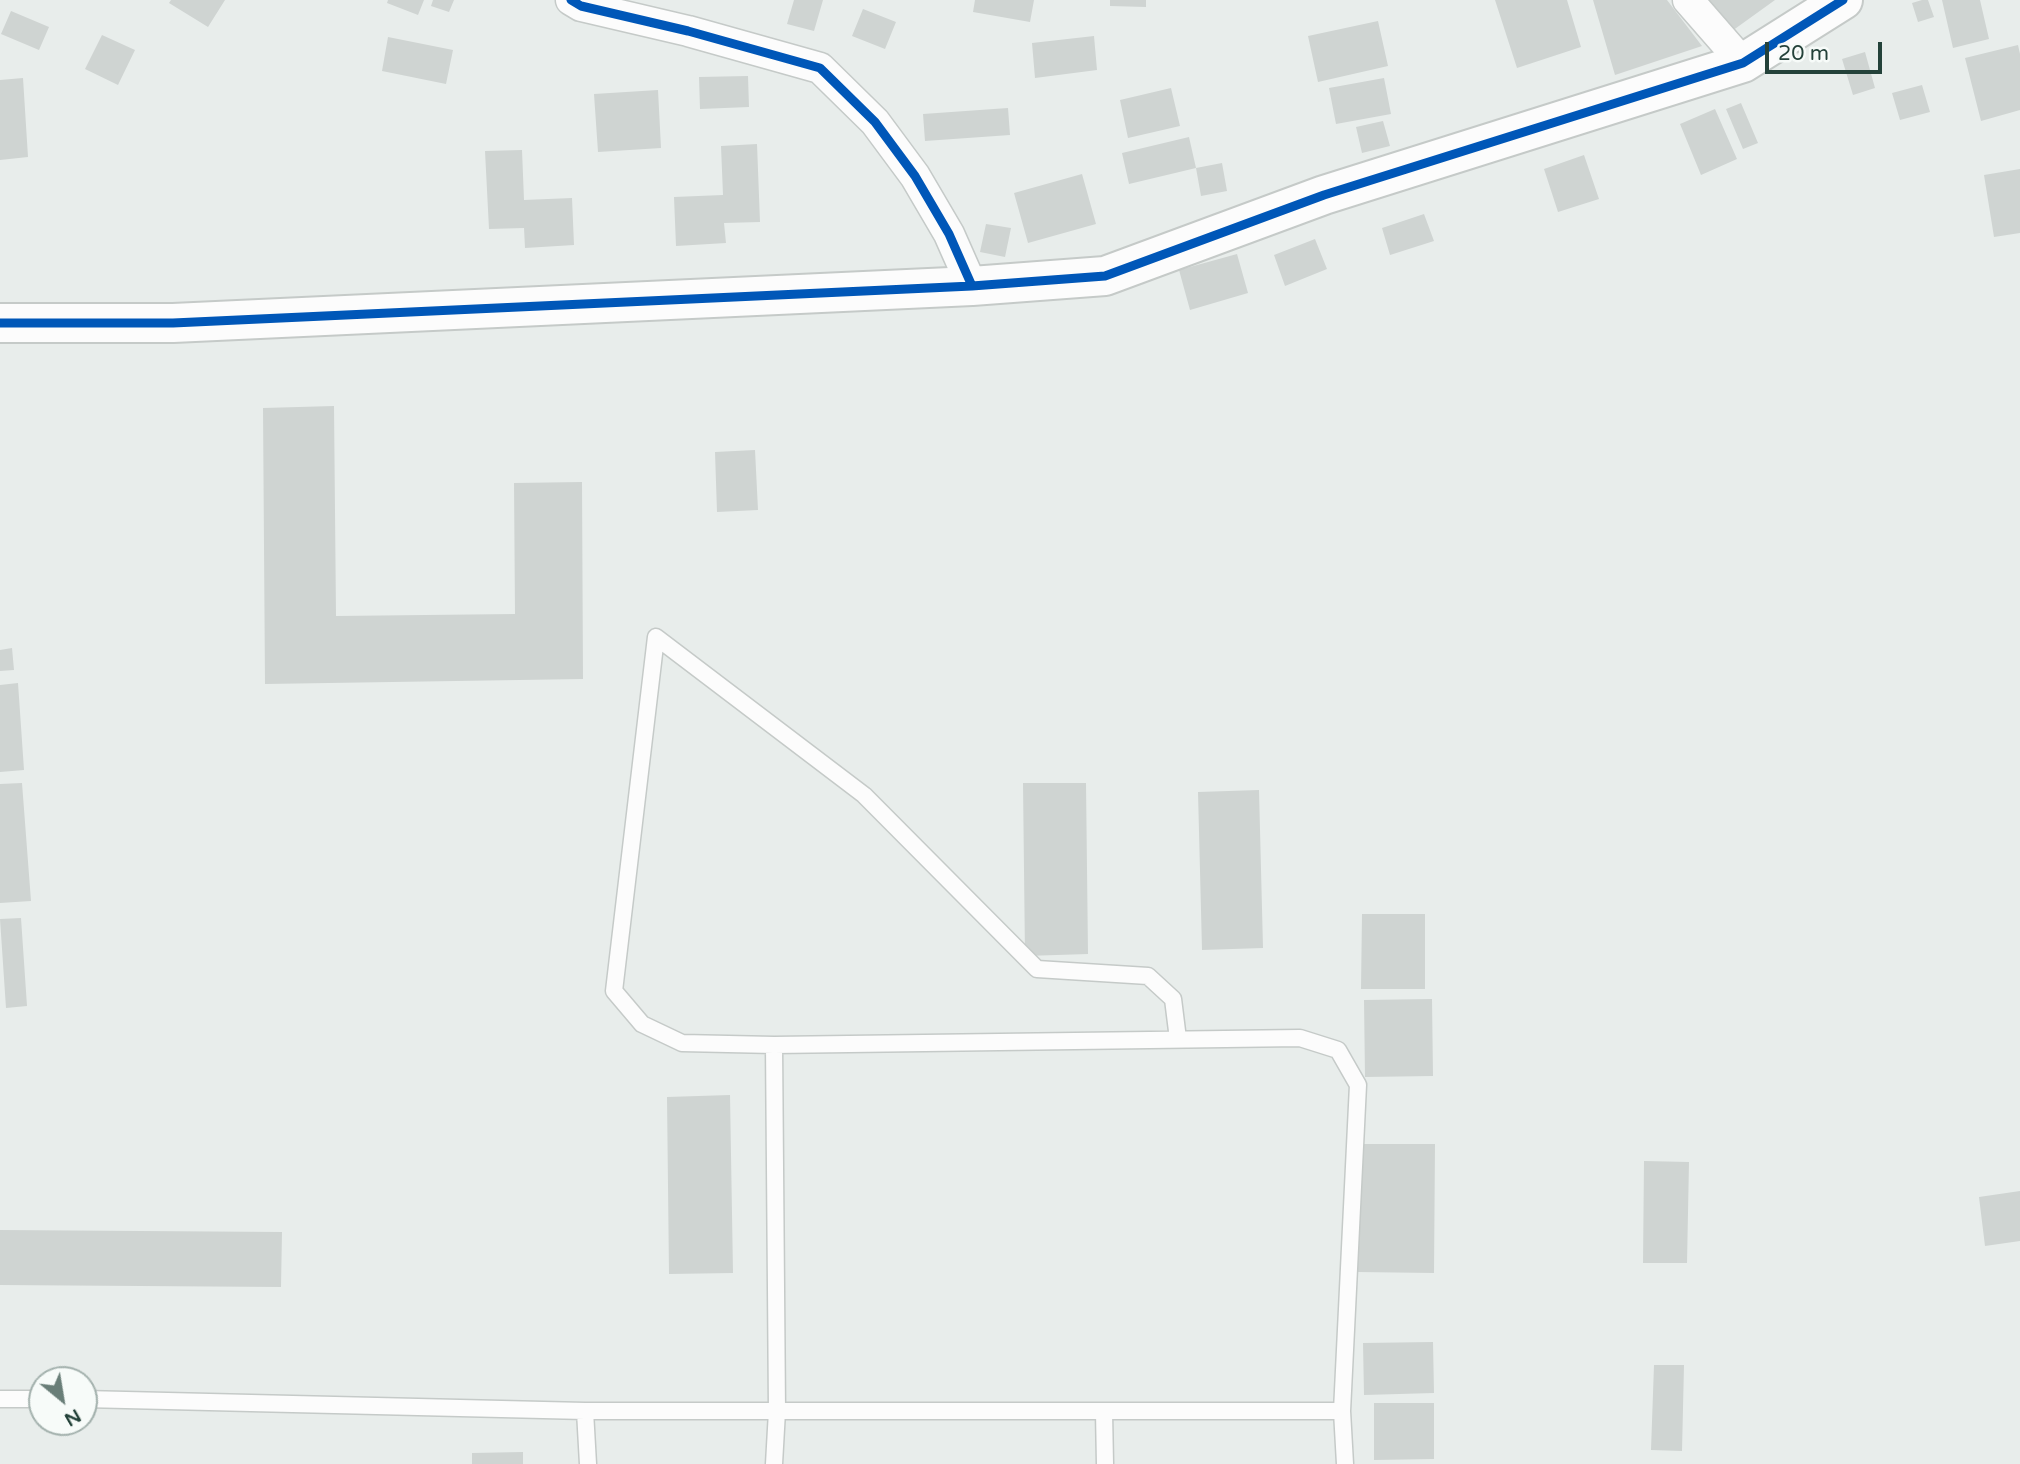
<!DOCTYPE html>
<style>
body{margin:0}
#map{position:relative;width:2020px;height:1464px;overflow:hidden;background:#e8edeb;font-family:"Varela Round",sans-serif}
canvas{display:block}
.north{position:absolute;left:28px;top:1366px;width:70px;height:70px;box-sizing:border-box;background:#f7fbf9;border:2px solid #a3b1ad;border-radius:50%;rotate:150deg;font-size:19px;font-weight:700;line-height:28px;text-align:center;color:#24423a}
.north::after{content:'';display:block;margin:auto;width:24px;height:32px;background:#697e78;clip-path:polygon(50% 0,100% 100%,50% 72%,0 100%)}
.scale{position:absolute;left:1765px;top:42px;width:117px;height:32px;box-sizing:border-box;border:4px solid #24423a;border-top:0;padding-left:9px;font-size:21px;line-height:24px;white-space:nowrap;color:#24423a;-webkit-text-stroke:5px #f7fbf9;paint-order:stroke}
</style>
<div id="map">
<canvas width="2020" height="1464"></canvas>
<div class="north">N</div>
<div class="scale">20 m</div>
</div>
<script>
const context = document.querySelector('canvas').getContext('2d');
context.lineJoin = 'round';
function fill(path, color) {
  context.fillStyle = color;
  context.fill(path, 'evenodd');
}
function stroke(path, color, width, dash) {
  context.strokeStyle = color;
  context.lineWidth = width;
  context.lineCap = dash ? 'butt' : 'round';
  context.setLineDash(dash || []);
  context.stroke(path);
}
fill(new Path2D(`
 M171,0H225L208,27L169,3Z
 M388,0H424L418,15L387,3Z
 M433,0H454L449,12L431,6Z
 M794,0H823L814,31L787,24Z
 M975,0H1034L1030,22L973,12Z
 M1110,0H1146V7L1110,6Z
 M1495,0H1567L1581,47L1517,68Z
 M1593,0H1667L1702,46L1615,75Z
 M1703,0H1775L1732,31Z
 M1922,0H1928L1934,17L1918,22L1912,3Z
 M1942,0H1980L1989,39L1953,48Z
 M863,9L896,22L885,49L852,36Z
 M11,11L49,27L39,50L1,34Z
 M1378,21L1388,66L1318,82L1308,36Z
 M102,35L135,50L118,85L85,69Z
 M1094,36L1097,70L1035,78L1032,43Z
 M388,37L453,50L446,84L382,71Z
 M2018,45L2020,54V110L1981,121L1965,58Z
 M1865,52L1875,88L1853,95L1842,59Z
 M748,76L749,107L700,109L699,77Z
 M23,78L28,157L0,160V80Z
 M1384,78L1391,114L1336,124L1329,88Z
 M1922,85L1930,112L1900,120L1892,93Z
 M1171,88L1180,126L1128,138L1120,100Z
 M658,90L661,148L598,152L594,94Z
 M1741,103L1758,143L1743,149L1726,109Z
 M1008,108L1010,135L925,141L923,114Z
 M1715,109L1737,159L1701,175L1680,124Z
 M1383,121L1390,146L1362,153L1356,127Z
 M1189,137L1196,168L1222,163L1227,191L1201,196L1196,168L1129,184L1122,153Z
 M757,144L760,222L724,223L726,243L676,246L674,197L723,195L721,146Z
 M522,150L524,200L572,198L574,245L525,248L524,228L489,229L485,151Z
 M1584,155L1599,199L1558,212L1544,169Z
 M2020,169V233L1994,237L1984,175Z
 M1082,174L1096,224L1028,243L1014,193Z
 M1424,214L1434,241L1390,255L1382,228Z
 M986,224L1011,228L1005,257L980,252Z
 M1315,239L1327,269L1285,286L1274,255Z
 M1237,254L1248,293L1190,310L1179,270Z
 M334,406L336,616L515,614L514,483L582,482L583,679L265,684L263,408Z
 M755,450L758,510L717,512L715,452Z
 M12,648L14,670L0,671V650Z
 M18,683L24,770L0,772V685Z
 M22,783L31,901L0,903V784Z
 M1023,783H1086L1088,954L1025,956Z
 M1259,790L1263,948L1202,950L1198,792Z
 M1362,914H1425V989H1361Z
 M21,918L27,1006L6,1008L0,919Z
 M1432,999L1433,1076L1365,1077L1364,1000Z
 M730,1095L733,1273L669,1274L667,1097Z
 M1358,1144H1435L1434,1273L1357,1272Z
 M1644,1161L1689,1162L1687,1263H1643Z
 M2020,1191V1241L1985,1246L1979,1197Z
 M0,1230L282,1232L281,1287L0,1285Z
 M1433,1342L1434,1393L1364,1395L1363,1343Z
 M1654,1365H1684L1682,1451L1651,1450Z
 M1374,1403H1434V1459L1374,1460Z
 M523,1452V1464H472V1453Z`), '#cfd4d2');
const service = new Path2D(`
 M1178,1039L1173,999L1148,976L1037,969L864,795L656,637L614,991L642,1024L682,1043L774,1045L1300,1038L1338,1050L1358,1085L1342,1411L1345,1464
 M774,1045L777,1411L774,1464
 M0,1399H42
 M84,1399L585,1411H1342
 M585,1411L588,1464
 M1104,1412L1105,1464`);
const minor = new Path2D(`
 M571,0L581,6L688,31L820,68L875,122L915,176L949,234L972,286
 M1688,0L1743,63`);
const tertiary = new Path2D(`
 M0,323H173L972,286L1105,276L1324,195L1743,63L1843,0`);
stroke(service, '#c5cac8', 19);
stroke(minor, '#c5cac8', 33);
stroke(tertiary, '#c5cac8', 42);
stroke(service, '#fcfcfc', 16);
stroke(minor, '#fcfcfc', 30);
stroke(tertiary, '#fcfcfc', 38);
stroke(new Path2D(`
 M571,0L581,6L688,31L820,68L875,122L915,176L949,234L972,286
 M0,323H173L972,286L1105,276L1324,195L1743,63L1843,0`), '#0057b8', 9);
</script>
